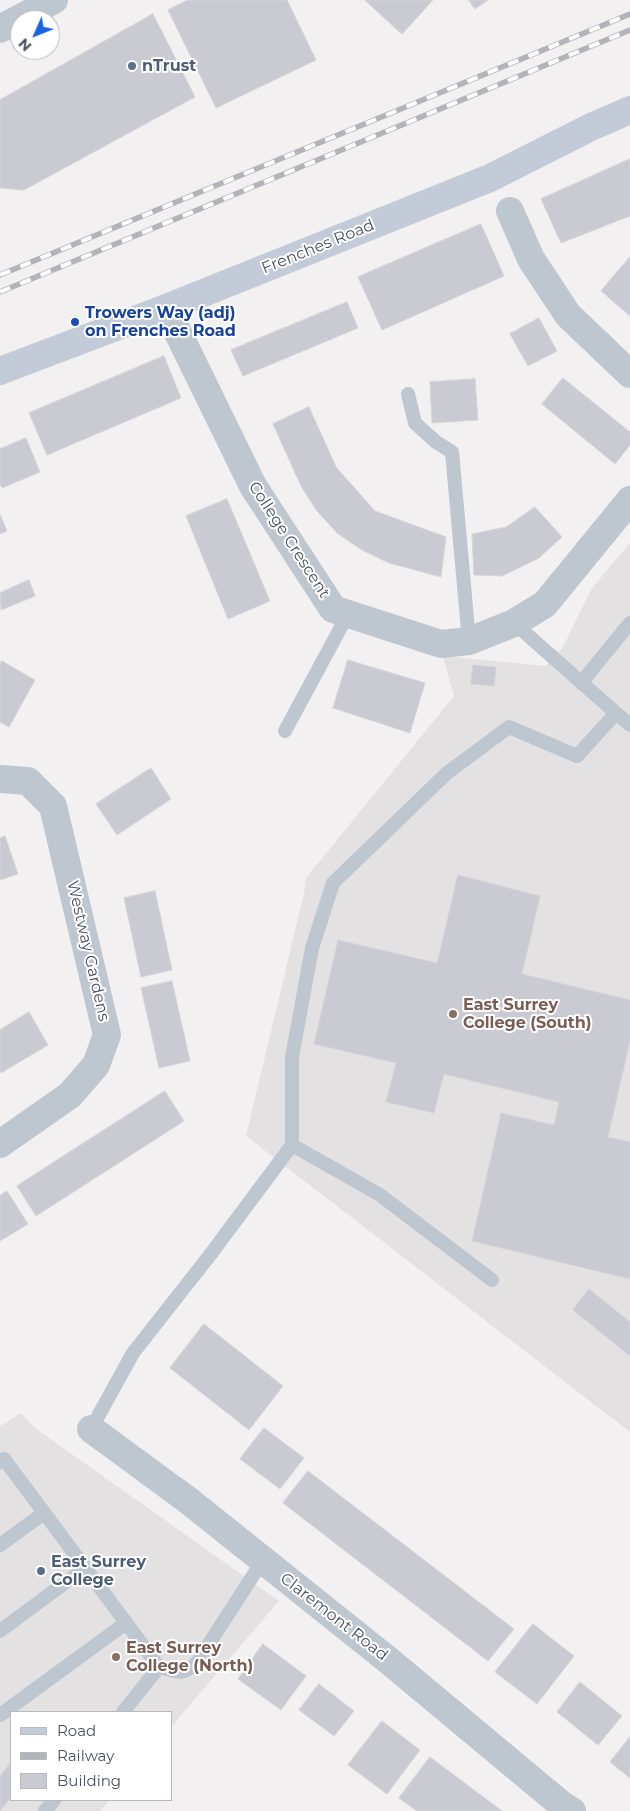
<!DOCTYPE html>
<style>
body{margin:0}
#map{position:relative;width:630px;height:1811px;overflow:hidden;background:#f2f0f0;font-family:Montserrat,sans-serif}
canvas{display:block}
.legend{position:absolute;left:10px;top:1711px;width:162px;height:90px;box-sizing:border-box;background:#fff;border:1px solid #b6b9bf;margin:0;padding:6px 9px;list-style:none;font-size:15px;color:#48515e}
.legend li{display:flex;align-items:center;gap:10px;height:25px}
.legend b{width:25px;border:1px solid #b6b9bf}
.north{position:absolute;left:10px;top:10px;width:50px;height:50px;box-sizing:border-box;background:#fff;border:1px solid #b6b9bf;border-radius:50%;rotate:226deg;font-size:14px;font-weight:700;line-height:20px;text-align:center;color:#48515e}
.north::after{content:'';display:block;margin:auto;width:18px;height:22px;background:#1960e3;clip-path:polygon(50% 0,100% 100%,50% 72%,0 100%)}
</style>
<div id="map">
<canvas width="630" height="1811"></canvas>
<ul class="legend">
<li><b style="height:6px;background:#c3cbd9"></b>Road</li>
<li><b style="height:6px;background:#b2b4ba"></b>Railway</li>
<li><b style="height:14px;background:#cacbd2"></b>Building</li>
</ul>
<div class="north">N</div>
</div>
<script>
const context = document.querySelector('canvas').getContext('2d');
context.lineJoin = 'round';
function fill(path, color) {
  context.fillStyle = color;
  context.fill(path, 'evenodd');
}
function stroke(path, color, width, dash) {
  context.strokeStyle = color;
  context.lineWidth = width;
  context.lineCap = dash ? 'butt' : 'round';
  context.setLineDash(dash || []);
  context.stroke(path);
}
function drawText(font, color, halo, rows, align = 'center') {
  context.font = font + ' Montserrat,sans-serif';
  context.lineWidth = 4;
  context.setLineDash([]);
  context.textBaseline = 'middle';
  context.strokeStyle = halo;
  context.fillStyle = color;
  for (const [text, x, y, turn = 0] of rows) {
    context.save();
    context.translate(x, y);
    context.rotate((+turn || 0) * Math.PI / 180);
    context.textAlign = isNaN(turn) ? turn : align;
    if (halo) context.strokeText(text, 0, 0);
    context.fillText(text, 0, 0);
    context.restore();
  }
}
fill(new Path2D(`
 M630,543V1432L246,1136L304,893L306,878L454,696L443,656L546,666L563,647L592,588Z
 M21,1413L35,1428L279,1601L171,1727V1712H11V1800H110L100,1811H0V1426Z`), '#e3e1e2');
const building = new Path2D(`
 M188,0H287L316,60L216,108L168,10Z
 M365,0H433L402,34Z
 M469,0H488L475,9Z
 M153,14L195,97L24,190L0,188V100Z
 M630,159V216L561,243L541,199Z
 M481,224L504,276L382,330L358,277Z
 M630,257V316L601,291Z
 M347,302L358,328L243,376L231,350Z
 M539,318L557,351L528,366L510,334Z
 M164,356L181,398L47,455L29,413Z
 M563,378L630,432V445L615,464L542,404Z
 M475,379L478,420L432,423L430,382Z
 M309,407L336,467L375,511L446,537L441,577L389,563L362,550L337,533L317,511L301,486L273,424Z
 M26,438L40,472L2,488L0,484V449Z
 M227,499L270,601L228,619L186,516Z
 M535,507L562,537L539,558L502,576L474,575L472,534L506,527Z
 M0,514L7,531L0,534Z
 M29,580L35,596L1,610L0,593Z
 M348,660L425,683L410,733L333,708Z
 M2,661L35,680L9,727L0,722V664Z
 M473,665L496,667L494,686L471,684Z
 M151,768L171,799L117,835L96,804Z
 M5,836L18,874L0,880V838Z
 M458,875L540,896L522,974L630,1000V1041L608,1137L630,1142V1279L472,1241L501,1113L554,1125L559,1102L444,1074L434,1113L386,1102L396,1063L314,1044L338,940L437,963Z
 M155,891L172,970L141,977L124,898Z
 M172,981L190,1061L159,1068L141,988Z
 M29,1012L48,1045L1,1073L0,1071V1030Z
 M165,1091L184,1121L36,1216L17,1186Z
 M7,1191L28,1224L0,1241V1196Z
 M589,1289L630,1322V1356L573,1310Z
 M204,1324L283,1386L249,1430L170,1368Z
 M264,1428L304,1458L280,1489L240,1459Z
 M308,1471L514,1629L488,1661L283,1503Z
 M533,1624L574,1656L537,1704L495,1672Z
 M263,1644L306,1676L281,1710L238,1679Z
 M580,1682L622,1716L598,1745L557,1712Z
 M319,1684L354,1711L334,1736L299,1710Z
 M382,1721L420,1750L387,1794L348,1765Z
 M630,1737V1778L610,1762Z
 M430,1757L502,1811H417L399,1798Z
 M10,1764L11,1797L0,1811V1776Z`);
fill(building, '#cacbd2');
stroke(building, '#d4d5db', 1);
stroke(new Path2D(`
 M408,394L415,423L436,442L452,452L469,641
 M581,683L630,623
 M616,713L630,725
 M285,731L348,614
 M292,1145L380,1195L492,1280
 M91,1429L133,1353L210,1255L292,1145V1057L312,948L333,883L447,773L509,727L577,756L616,713L514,623
 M0,1462L4,1459L159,1667L123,1712
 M0,1545L44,1513
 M0,1631L85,1568
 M159,1667C178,1672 184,1677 198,1661L263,1560
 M0,1715L126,1623
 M45,1811L54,1800`), '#bec6cf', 14);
stroke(new Path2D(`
 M0,29L54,0
 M510,211L531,259L568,315L630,374
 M166,308L253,486L333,609L441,644L469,641L514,623L545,604L630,500
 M0,779L28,781L53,806L107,1035L96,1065L70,1095L0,1144
 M91,1429L189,1501L388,1660L562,1805L572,1811`), '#bec6cf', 28);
stroke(new Path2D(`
 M0,371L166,308L490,178L591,127L630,110`), '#c3cbd9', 28);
const rail = new Path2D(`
 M0,275L630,14
 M0,292L630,30`);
stroke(rail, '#b2b4ba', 5.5);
stroke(rail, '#fff', 4, [11]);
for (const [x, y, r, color] of [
 [132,66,5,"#5c6f8a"],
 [75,322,5,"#1a4fb4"],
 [453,1014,5,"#8d6e63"],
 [41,1571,5,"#5c6f8a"],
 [116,1657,5,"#8d6e63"]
]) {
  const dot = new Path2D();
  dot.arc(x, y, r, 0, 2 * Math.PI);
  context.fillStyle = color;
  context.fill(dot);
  stroke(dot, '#fff', 2);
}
drawText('bold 16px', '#4e5e75', '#fff', [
 ["nTrust",142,66],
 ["East Surrey",51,1562],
 ["College",51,1580]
], 'left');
drawText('16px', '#48515e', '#fff', [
 ["Frenches Road",318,247,-22],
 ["College Crescent",289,540,57],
 ["Westway Gardens",88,951,77],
 ["Claremont Road",334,1617,38]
]);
drawText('bold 16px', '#164399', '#fff', [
 ["Trowers Way (adj)",85,313],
 ["on Frenches Road",85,331]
], 'left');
drawText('bold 16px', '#785e54', '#fff', [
 ["East Surrey",463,1005],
 ["College (South)",463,1023],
 ["East Surrey",126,1648],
 ["College (North)",126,1666]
], 'left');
</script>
